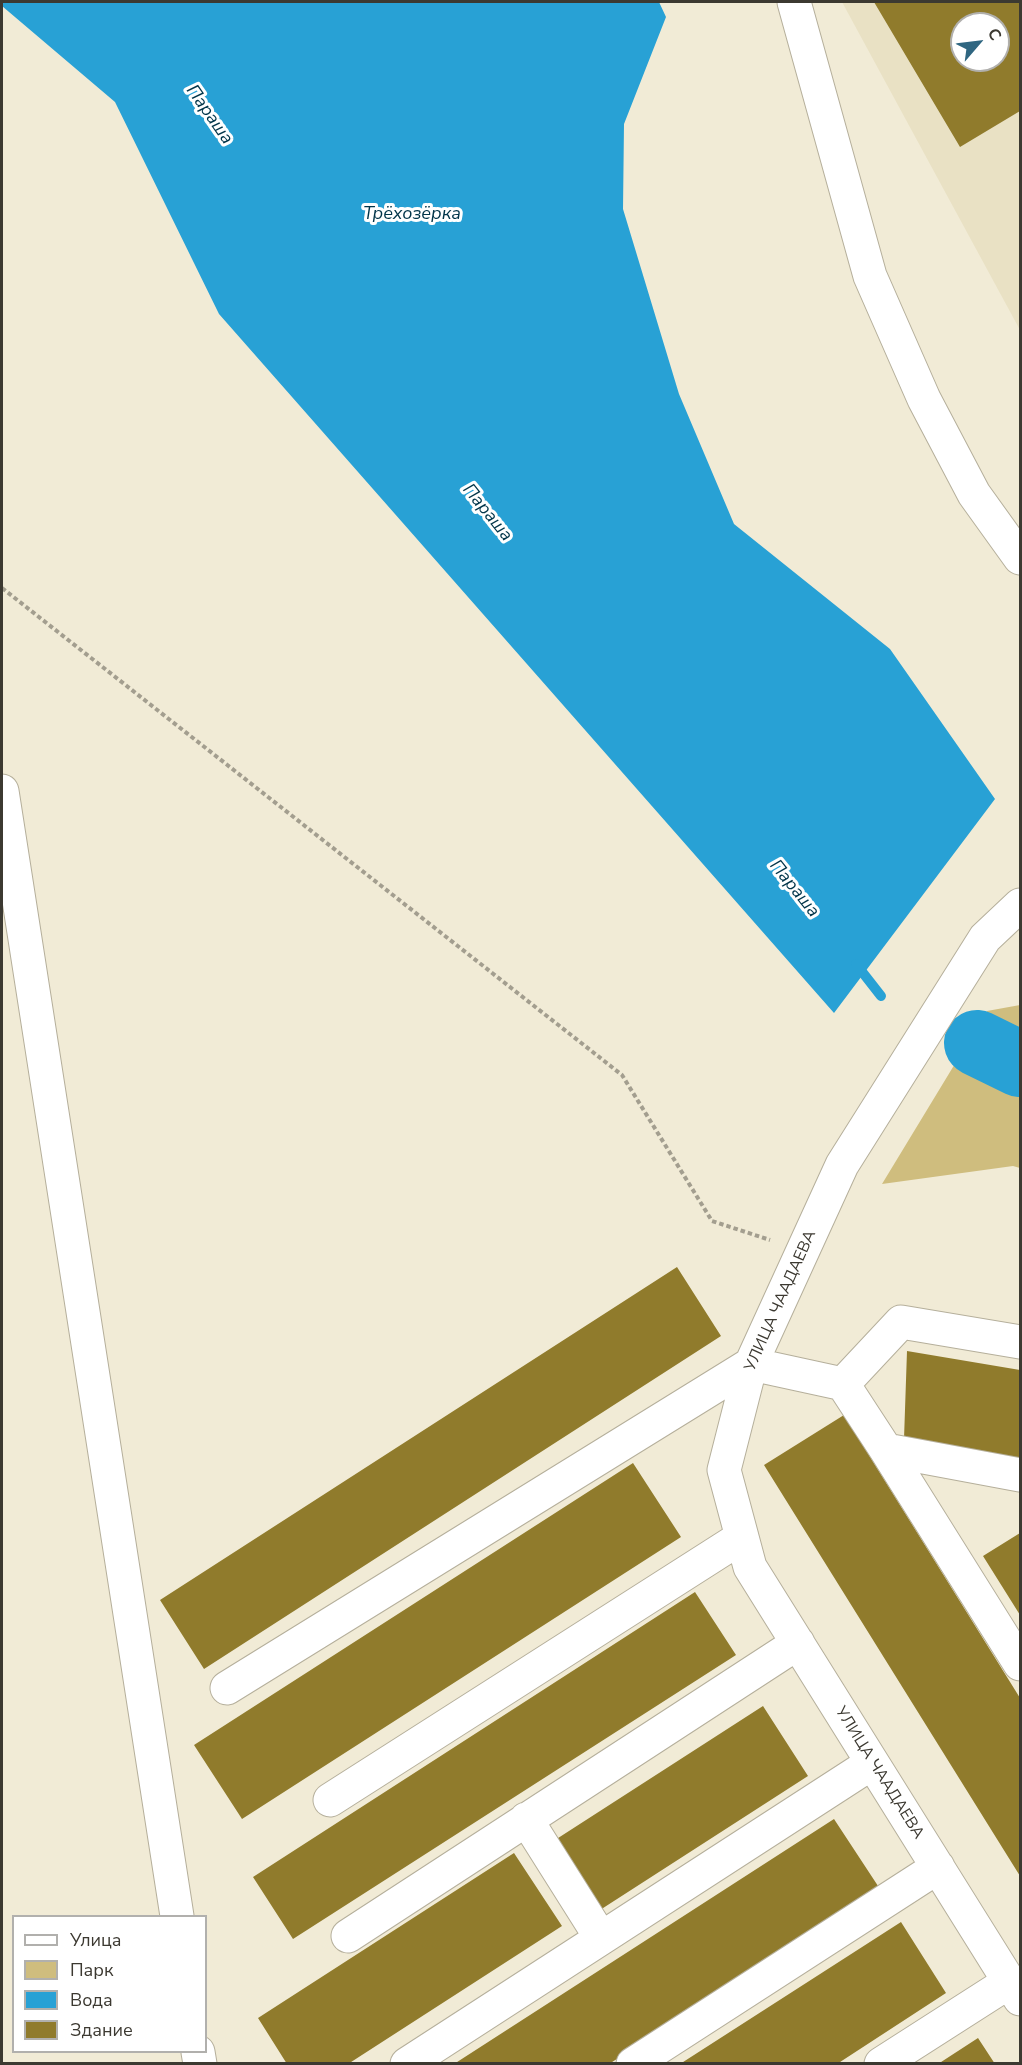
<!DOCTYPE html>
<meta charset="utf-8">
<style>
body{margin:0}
#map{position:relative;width:1022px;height:2065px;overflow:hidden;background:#f1ebd6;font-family:"Nunito Sans",sans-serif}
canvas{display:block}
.frame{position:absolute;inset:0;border:3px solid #3c3931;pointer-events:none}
.legend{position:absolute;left:12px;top:1915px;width:195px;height:138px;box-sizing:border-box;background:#fff;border:2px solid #b1b0ad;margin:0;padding:8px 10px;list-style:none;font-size:18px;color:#3c3931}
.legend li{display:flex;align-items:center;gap:12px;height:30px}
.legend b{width:30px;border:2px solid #b1b0ad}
.north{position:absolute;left:950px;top:12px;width:60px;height:60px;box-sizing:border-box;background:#fff;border:2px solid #b1b0ad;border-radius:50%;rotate:62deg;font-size:16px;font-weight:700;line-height:24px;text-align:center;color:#3c3931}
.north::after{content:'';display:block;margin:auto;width:21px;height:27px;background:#2f6681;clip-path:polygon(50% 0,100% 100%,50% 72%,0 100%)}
</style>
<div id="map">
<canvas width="1022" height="2065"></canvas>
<div class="frame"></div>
<ul class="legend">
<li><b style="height:8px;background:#fff"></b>Улица</li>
<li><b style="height:16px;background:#cfbd7e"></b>Парк</li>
<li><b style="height:16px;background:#28a1d5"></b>Вода</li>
<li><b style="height:16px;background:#907b2c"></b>Здание</li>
</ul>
<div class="north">С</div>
</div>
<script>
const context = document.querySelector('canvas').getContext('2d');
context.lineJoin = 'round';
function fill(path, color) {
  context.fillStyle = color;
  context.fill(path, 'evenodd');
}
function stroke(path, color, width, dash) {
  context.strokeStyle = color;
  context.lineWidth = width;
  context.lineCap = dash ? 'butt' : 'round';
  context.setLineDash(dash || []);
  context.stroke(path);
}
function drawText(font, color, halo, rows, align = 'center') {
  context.font = font + ' "Nunito Sans",sans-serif';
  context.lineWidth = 6;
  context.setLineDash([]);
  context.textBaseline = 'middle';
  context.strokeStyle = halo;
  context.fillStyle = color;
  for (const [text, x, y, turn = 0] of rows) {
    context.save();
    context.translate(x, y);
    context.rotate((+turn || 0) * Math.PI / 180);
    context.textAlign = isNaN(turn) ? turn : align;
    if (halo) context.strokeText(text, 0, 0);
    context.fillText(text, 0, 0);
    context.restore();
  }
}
fill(new Path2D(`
 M842,2H1020V330ZM962,24H998V60H962Z`), '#e9e1c4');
fill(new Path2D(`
 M1020,1005V1168L1013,1166L882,1184L987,1011Z`), '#cfbd7e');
fill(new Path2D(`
 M2,2H659L666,17L624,124L623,209L679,394L734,524L890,649L995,799L834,1013L219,314L115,102L2,6Z`), '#28a1d5');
stroke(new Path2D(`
 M856,964L881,996`), '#28a1d5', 10);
stroke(new Path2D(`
 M977,1043L1020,1064`), '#28a1d5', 66);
fill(new Path2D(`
 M874,2H1020V111L960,147ZM962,24H998V60H962Z
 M677,1267L721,1336L204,1669L160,1600Z
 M907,1351L1020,1370V1460L904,1439Z
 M844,1415L1020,1698V1876L764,1465Z
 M633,1463L681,1537L242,1819L194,1745Z
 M1020,1533V1615L983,1556Z
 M695,1592L736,1655L293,1939L253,1877Z
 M763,1706L808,1776L600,1910L555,1840Z
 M834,1819L880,1889L609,2064H454Z
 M514,1853L562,1926L348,2064H287L258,2018Z
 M901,1922L946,1993L837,2064H680Z
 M978,2038L995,2064H938Z`), '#907b2c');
const minor = new Path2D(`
 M794,2L870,276L924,399L974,494L1020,558
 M2,791L177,1916
 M1020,905L985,938L842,1165L751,1364L724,1470L750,1567L1020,1999
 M843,1384L901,1322L1020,1342
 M886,1450L1020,1664
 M227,1688L751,1364L843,1384L886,1450L1020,1475
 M330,1800L742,1537
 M526,1819L601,1938
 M348,1936L798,1643
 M198,2052L200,2064
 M407,2064L872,1763
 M633,2064L938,1867
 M881,2064L1009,1982`);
stroke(minor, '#b5af9b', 35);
stroke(new Path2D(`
 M2,588L622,1075L712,1221L770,1240`), '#a39e8f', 4, [4.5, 3]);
stroke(minor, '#fff', 33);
drawText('16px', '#3c3931', '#fff', [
 ["УЛИЦА ЧААДАЕВА",781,1301,-66],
 ["УЛИЦА ЧААДАЕВА",879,1773,58]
]);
drawText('italic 18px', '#003449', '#fff', [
 ["Параша",209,115,55],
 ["Трёхозёрка",412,215],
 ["Параша",487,513,51],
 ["Параша",794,889,51]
]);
</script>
